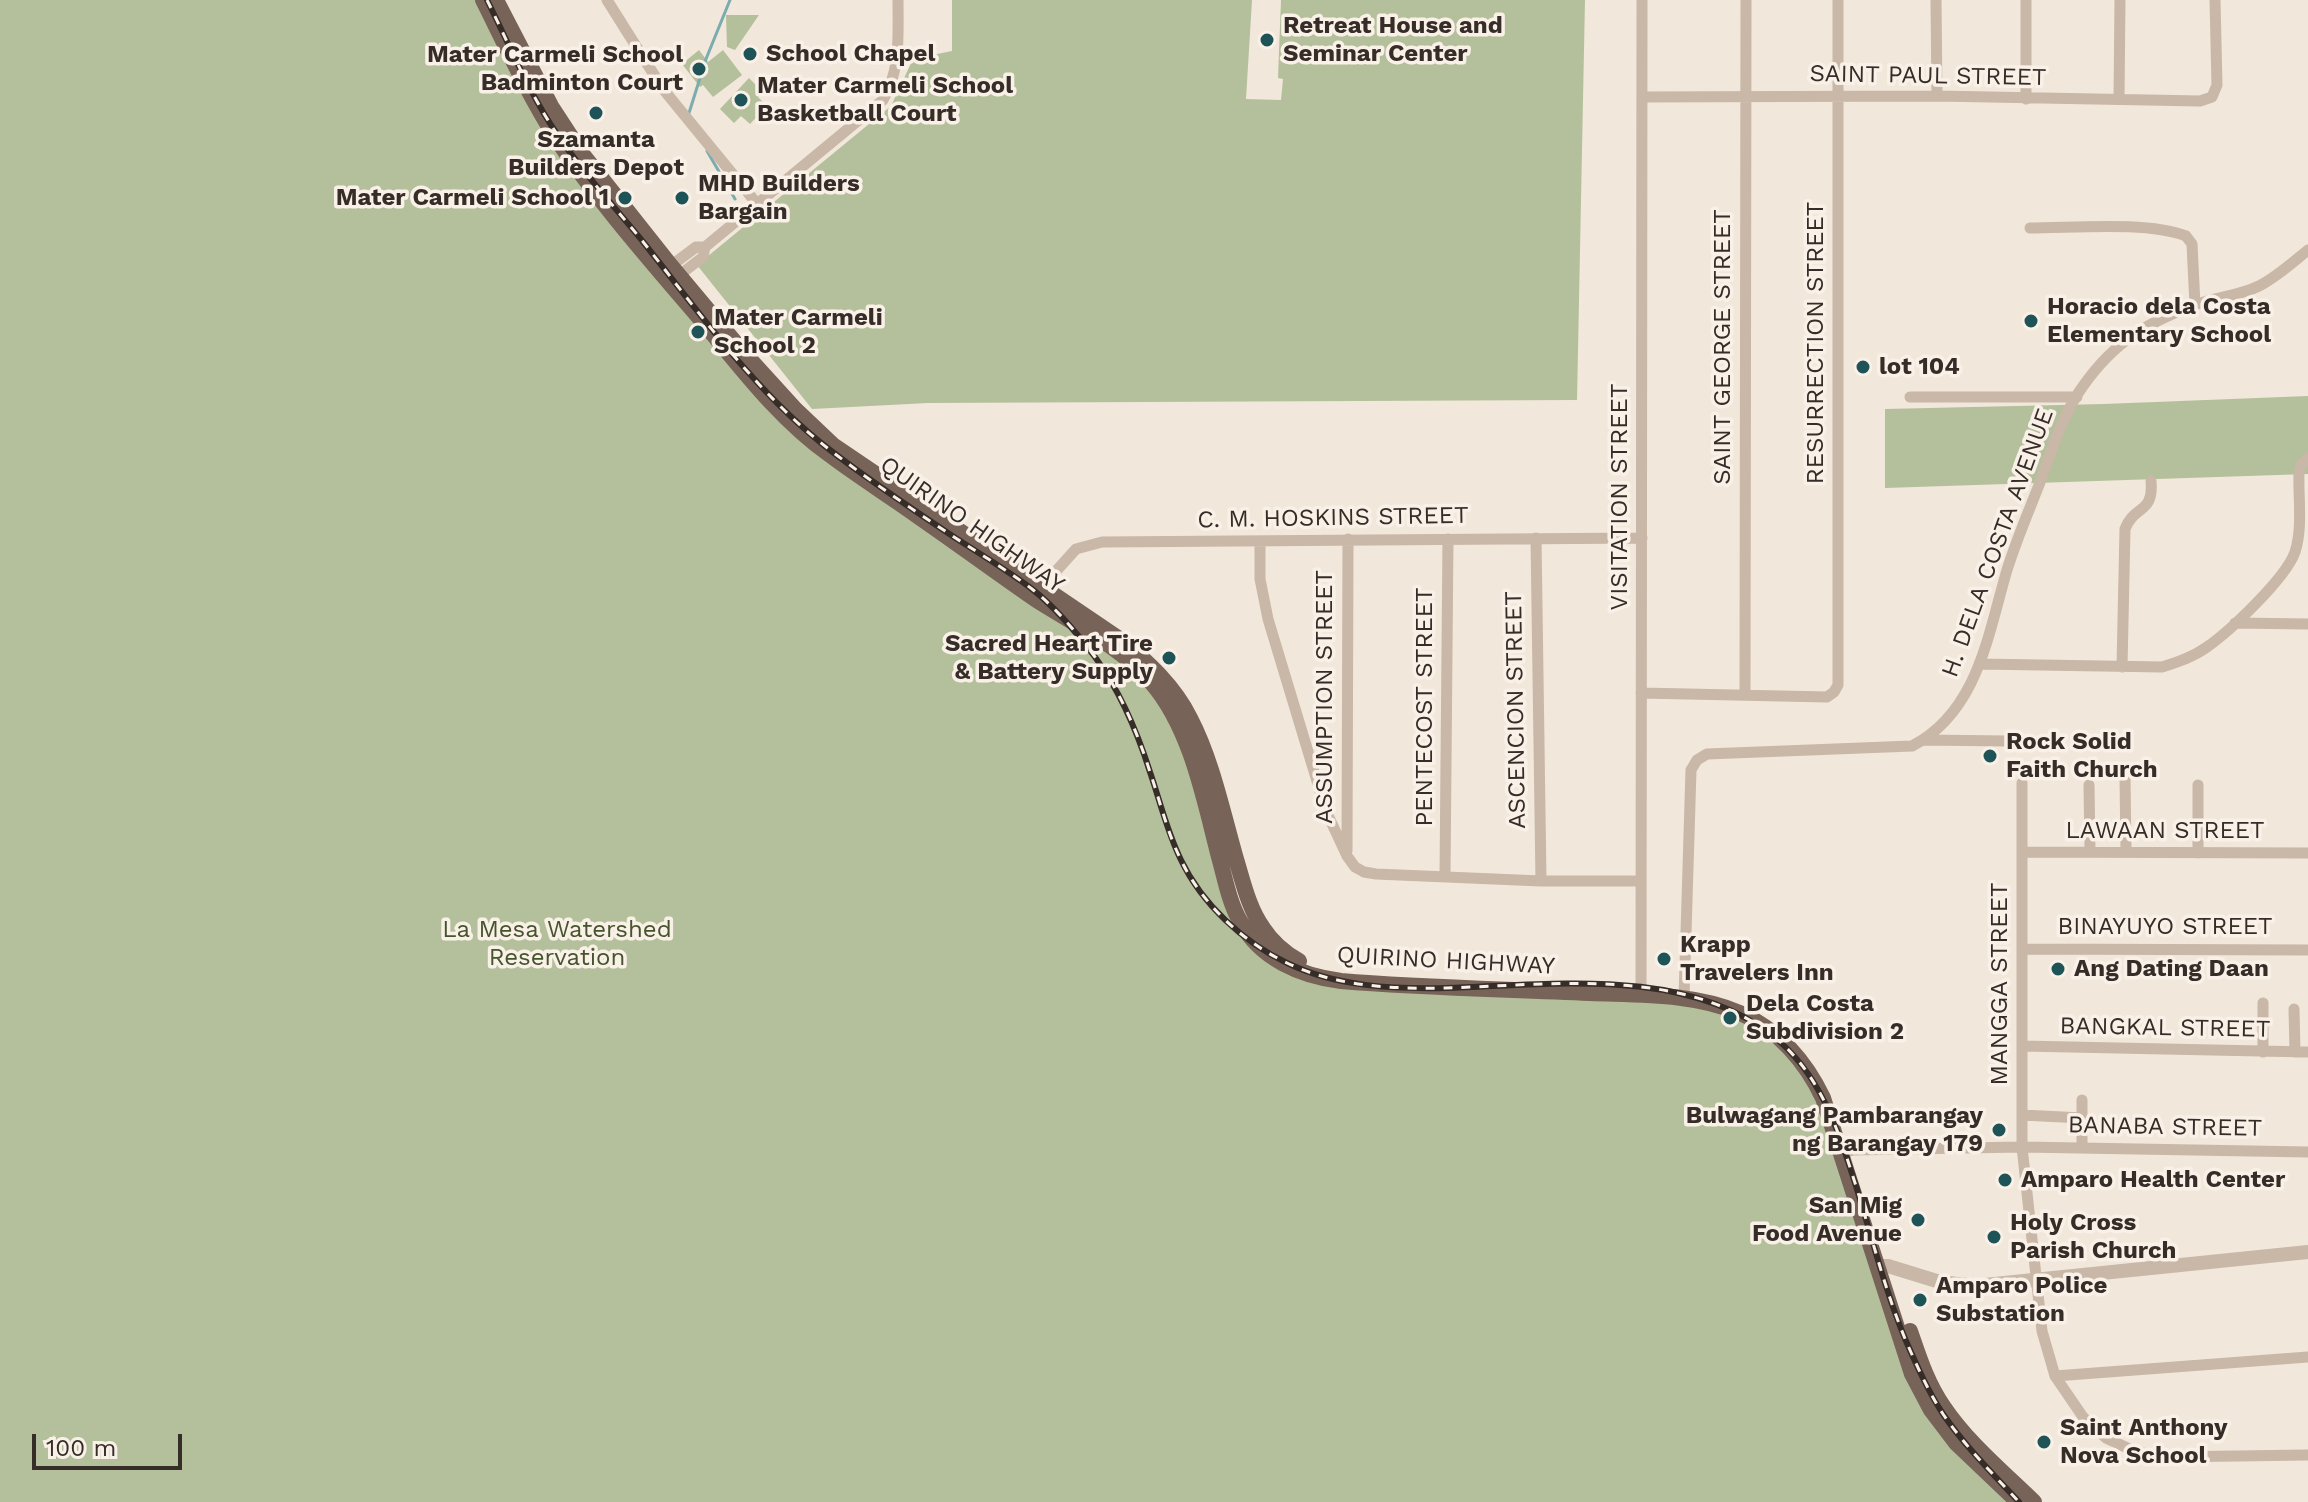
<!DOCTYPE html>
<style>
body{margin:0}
#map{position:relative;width:2308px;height:1502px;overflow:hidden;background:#f1e7db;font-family:"Work Sans",sans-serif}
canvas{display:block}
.scale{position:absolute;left:32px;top:1434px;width:150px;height:36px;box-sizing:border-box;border:4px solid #362c28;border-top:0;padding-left:10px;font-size:24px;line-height:28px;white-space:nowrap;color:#362c28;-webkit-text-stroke:6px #f9f1e7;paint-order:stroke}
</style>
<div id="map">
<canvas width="2308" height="1502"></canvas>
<div class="scale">100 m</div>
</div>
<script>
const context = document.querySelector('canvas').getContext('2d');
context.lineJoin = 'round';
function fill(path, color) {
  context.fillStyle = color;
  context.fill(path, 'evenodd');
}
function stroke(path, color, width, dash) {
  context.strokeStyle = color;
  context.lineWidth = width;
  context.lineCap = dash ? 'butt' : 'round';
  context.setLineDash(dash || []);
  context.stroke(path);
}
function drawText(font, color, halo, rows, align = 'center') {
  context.font = font + ' "Work Sans",sans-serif';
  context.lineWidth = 7;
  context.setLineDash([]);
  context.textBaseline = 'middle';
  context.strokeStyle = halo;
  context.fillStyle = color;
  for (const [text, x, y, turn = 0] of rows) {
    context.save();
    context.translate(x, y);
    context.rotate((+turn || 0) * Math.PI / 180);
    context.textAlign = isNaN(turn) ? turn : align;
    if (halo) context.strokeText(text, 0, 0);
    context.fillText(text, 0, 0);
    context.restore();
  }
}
fill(new Path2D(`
 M0,0H483L735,361L1114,649L1164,700L1231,884L1252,932L1320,973L1685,994L1795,1046L1919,1372L2028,1502H0Z
 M952,0H1252L1246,99L1281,100L1283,79L1278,78L1281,0H1585L1577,400L928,403L812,409L697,265L891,106L913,59L952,51Z
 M726,15H759L735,50L727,47Z
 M699,50L708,62L723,50L742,75L713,97L703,85L700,87L682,64Z
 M749,78L763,92L758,97L767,106L750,124L741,116L734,123L720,109Z
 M2308,396V474L1885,488V409L2104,404Z`), '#b4c09b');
stroke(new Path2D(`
 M689,113L706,59L730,0
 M707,151L735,199`), '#7bacae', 3);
stroke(new Path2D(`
 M607,0L663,89L758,205
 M1936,0L1937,96
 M1642,97L1937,96L2200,101L2212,97L2217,85L2215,0
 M2026,99V0
 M2119,99L2120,0
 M2030,228C2074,228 2147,221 2186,236L2192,244L2195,305
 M668,268L696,247H705L883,100C901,70 898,35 898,0
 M673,280L703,257L705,247
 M1910,397H2077
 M1536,538L1541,881
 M1260,541V579L1268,619L1326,811L1347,856L1355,867L1364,872L1376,874L1541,881H1641
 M1038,591L1076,549L1102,542L1642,538
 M2235,623L2308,624
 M1979,664L2162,667C2178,662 2193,657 2207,647C2230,631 2286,578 2295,552C2303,527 2298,498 2299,472L2301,465L2308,458
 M2122,667L2125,529C2134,505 2154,514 2151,481
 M1641,693L1827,697L1834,692L1838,685V0
 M1745,694L1746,0
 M1923,740L2007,741
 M2125,776L2126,852
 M2022,783V1147L2042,1331L2055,1376L2083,1417L2106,1438L2136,1452L2165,1457L2308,1455
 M2089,785L2090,852
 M1347,851L1348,539
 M2022,852L2308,853
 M2198,853V785
 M1445,876L1448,539
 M2022,949L2308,950
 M1641,995L1642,0
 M1684,998L1691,770L1697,760L1707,754L1912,746C1978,712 1988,634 2007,570C2016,541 2028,513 2039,485C2050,455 2060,422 2077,395C2108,347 2142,324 2195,305C2216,297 2239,296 2259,286C2277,277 2293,262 2308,250
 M2263,1003V1052
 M2294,1009L2295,1052
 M2022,1046L2308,1052
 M2082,1100V1147
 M2022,1115L2082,1118
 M1841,1154L1852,1150L2022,1147L2308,1152
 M2055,1376L2308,1357`), '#c9b7a7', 11);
stroke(new Path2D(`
 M1878,1266H1888L1940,1282L1975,1286L2308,1252`), '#c9b7a7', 14);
stroke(new Path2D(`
 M483,0C506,46 528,94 556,138C599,203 657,268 708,328C745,373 782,421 830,455C859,477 890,496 919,517C958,544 996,572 1035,599C1074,624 1120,646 1151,682C1191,728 1204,799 1219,857C1225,878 1229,902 1240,921C1260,959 1301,976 1341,981C1424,988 1507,989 1590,993C1640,995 1693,993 1740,1013C1778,1029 1806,1062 1823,1098L1912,1374L1931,1410L1956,1443L2018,1502
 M496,0L551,106L583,155L671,266L743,352L794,408L833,445L1121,640C1148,662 1174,686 1190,718C1212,760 1223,814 1236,859C1243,882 1249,909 1263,928C1272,942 1285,953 1299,961
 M1910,1331C1919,1357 1927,1383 1943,1406C1967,1442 2002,1471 2034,1502`), '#786359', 16);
const rail = new Path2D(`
 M487,0C509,44 529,93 557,134C582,172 615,207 644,243C701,315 757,394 830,450C870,481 912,509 954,537C980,554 1007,570 1032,589C1056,608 1077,633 1095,657C1120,691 1137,731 1150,772C1160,801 1167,832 1181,860C1202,904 1243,942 1287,963C1337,987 1393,989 1446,988C1552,985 1684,966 1773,1036C1821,1074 1838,1130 1856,1186C1872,1237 1885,1291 1906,1341C1917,1366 1928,1391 1943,1414C1964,1445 1993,1474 2019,1502`);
stroke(rail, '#362c28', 6);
stroke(rail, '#f9f1e7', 3, [9]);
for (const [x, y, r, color] of [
 [1267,40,8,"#1e5357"],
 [750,54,8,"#1e5357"],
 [699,69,8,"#1e5357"],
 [741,100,8,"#1e5357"],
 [596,113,8,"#1e5357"],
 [625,198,8,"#1e5357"],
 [682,198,8,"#1e5357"],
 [2031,321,8,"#1e5357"],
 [698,332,8,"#1e5357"],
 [1863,367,8,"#1e5357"],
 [1169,658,8,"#1e5357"],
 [1990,756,8,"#1e5357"],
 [1664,959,8,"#1e5357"],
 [2058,969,8,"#1e5357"],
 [1730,1018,8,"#1e5357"],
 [1999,1130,8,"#1e5357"],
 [2005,1180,8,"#1e5357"],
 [1918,1220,8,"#1e5357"],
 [1994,1237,8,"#1e5357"],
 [1920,1300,8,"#1e5357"],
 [2044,1442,8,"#1e5357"]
]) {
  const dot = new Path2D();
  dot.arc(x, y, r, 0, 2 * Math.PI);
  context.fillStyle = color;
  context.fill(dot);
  stroke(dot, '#f9f1e7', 3);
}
drawText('bold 24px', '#362c28', '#f9f1e7', [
 ["Retreat House and",1283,26],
 ["Seminar Center",1283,54],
 ["School Chapel",766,54],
 ["Mater Carmeli School",683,55,"right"],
 ["Badminton Court",683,83,"right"],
 ["Mater Carmeli School",757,86],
 ["Basketball Court",757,114],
 ["Szamanta",596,140,"center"],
 ["Builders Depot",596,168,"center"],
 ["MHD Builders",698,184],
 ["Bargain",698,212],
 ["Mater Carmeli School 1",609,198,"right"],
 ["Horacio dela Costa",2047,307],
 ["Elementary School",2047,335],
 ["Mater Carmeli",714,318],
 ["School 2",714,346],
 ["lot 104",1879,367],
 ["Sacred Heart Tire",1153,644,"right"],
 ["& Battery Supply",1153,672,"right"],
 ["Rock Solid",2006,742],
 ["Faith Church",2006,770],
 ["Krapp",1680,945],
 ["Travelers Inn",1680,973],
 ["Ang Dating Daan",2074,969],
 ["Dela Costa",1746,1004],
 ["Subdivision 2",1746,1032],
 ["Bulwagang Pambarangay",1983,1116,"right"],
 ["ng Barangay 179",1983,1144,"right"],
 ["Amparo Health Center",2021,1180],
 ["San Mig",1902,1206,"right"],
 ["Food Avenue",1902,1234,"right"],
 ["Holy Cross",2010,1223],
 ["Parish Church",2010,1251],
 ["Amparo Police",1936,1286],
 ["Substation",1936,1314],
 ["Saint Anthony",2060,1428],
 ["Nova School",2060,1456]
], 'left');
drawText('24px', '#362c28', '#f9f1e7', [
 ["SAINT PAUL STREET",1928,76,1],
 ["RESURRECTION STREET",1816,343,-90],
 ["SAINT GEORGE STREET",1723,347,-90],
 ["VISITATION STREET",1620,497,-90],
 ["C. M. HOSKINS STREET",1333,518,-1],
 ["QUIRINO HIGHWAY",972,525,35],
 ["H. DELA COSTA AVENUE",1998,543,-70],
 ["ASSUMPTION STREET",1325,697,-90],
 ["PENTECOST STREET",1425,707,-90],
 ["ASCENCION STREET",1516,710,-91],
 ["LAWAAN STREET",2165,831],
 ["BINAYUYO STREET",2165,927],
 ["QUIRINO HIGHWAY",1446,961,3],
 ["MANGGA STREET",2000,984,-90],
 ["BANGKAL STREET",2165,1028,1],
 ["BANABA STREET",2165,1127,1]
]);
drawText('24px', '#45542c', '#f9f1e7', [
 ["La Mesa Watershed",557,930],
 ["Reservation",557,958]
]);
</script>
